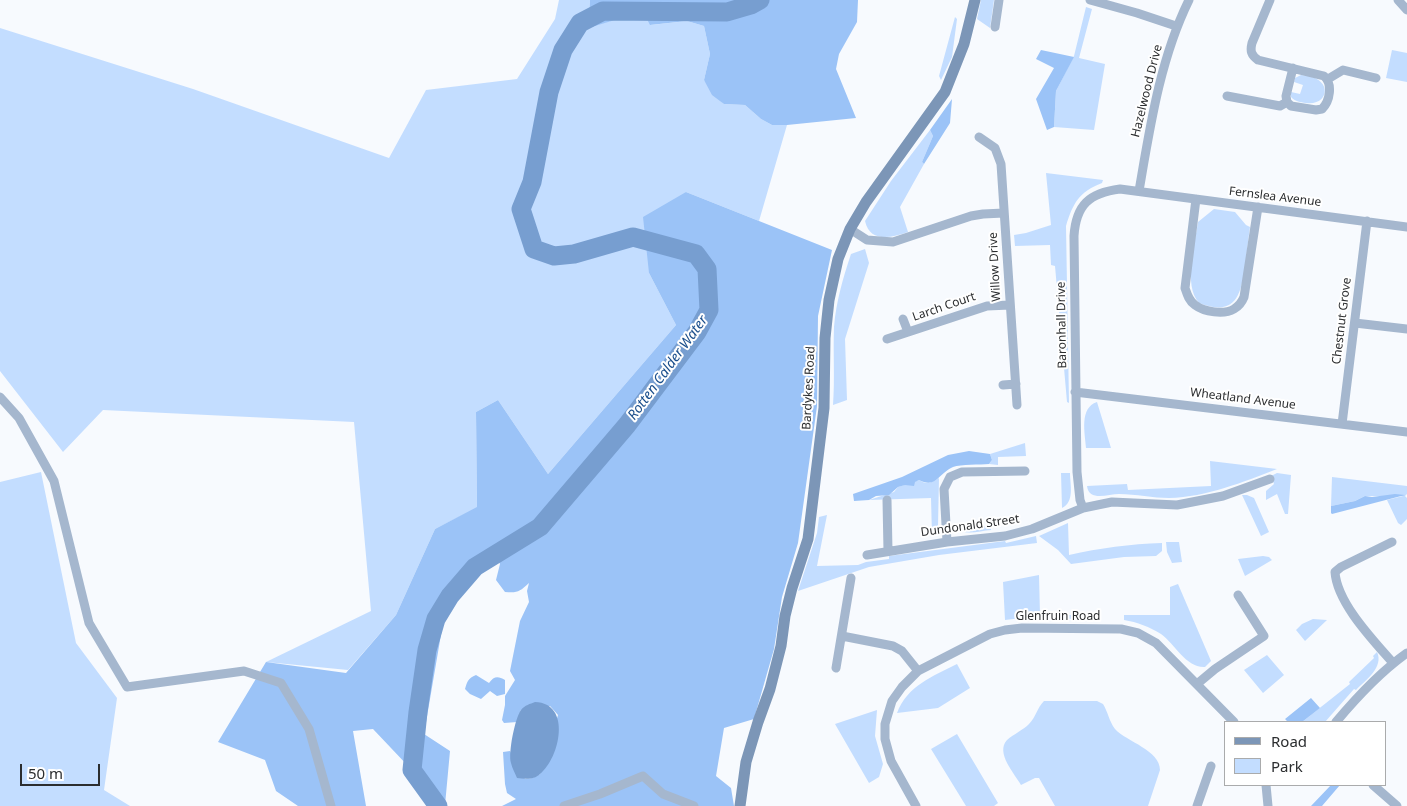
<!DOCTYPE html>
<style>
body{margin:0}
#map{position:relative;width:1407px;height:806px;overflow:hidden;background:#f7fafe;font-family:"Noto Sans",sans-serif}
canvas{display:block}
.legend{position:absolute;left:1224px;top:721px;width:162px;height:65px;box-sizing:border-box;background:#fff;border:1px solid #aaabac;margin:0;padding:6px 9px;list-style:none;font-size:15px;color:#2b2d2f}
.legend li{display:flex;align-items:center;gap:10px;height:25px}
.legend b{width:25px;border:1px solid #aaabac}
.scale{position:absolute;left:20px;top:764px;width:80px;height:22px;box-sizing:border-box;border:2px solid #2b2d2f;border-top:0;padding-left:6px;font-size:15px;line-height:18px;white-space:nowrap;color:#2b2d2f;-webkit-text-stroke:4px #fff;paint-order:stroke}
</style>
<div id="map">
<canvas width="1407" height="806"></canvas>
<ul class="legend">
<li><b style="height:6px;background:#7c96b7"></b>Road</li>
<li><b style="height:14px;background:#c3ddff"></b>Park</li>
</ul>
<div class="scale">50 m</div>
</div>
<script>
const context = document.querySelector('canvas').getContext('2d');
context.lineJoin = 'round';
function fill(path, color) {
  context.fillStyle = color;
  context.fill(path, 'evenodd');
}
function stroke(path, color, width, dash) {
  context.strokeStyle = color;
  context.lineWidth = width;
  context.lineCap = dash ? 'butt' : 'round';
  context.setLineDash(dash || []);
  context.stroke(path);
}
function drawText(font, color, halo, rows, align = 'center') {
  context.font = font + ' "Noto Sans",sans-serif';
  context.lineWidth = 4;
  context.setLineDash([]);
  context.textBaseline = 'middle';
  context.strokeStyle = halo;
  context.fillStyle = color;
  for (const [text, x, y, turn = 0] of rows) {
    context.save();
    context.translate(x, y);
    context.rotate((+turn || 0) * Math.PI / 180);
    context.textAlign = isNaN(turn) ? turn : align;
    if (halo) context.strokeText(text, 0, 0);
    context.fillText(text, 0, 0);
    context.restore();
  }
}
fill(new Path2D(`
 M559,0H590L588,27L625,17L648,19L651,25L687,21L704,26L710,54L704,80L724,104L745,105L761,119L772,125H787L759,221L686,192L649,273L676,325L548,474L498,400L476,412L477,508L435,529L396,615L348,670L266,662L371,611L354,422L103,410L63,452L0,371V28L193,89L389,158L426,90L517,79L555,19Z
 M981,0H994L990,28L977,19Z
 M1086,7L1092,9L1079,58L1105,64L1094,130L1054,127L1056,91L1074,56Z
 M955,17L957,19L952,57L941,80L939,76Z
 M1392,50L1407,53V82L1386,78Z
 M1301,75C1333,76 1331,106 1306,103C1300,102 1296,102 1291,97V92L1300,94L1303,85L1294,82L1295,78Z
 M930,130L933,136L922,162L924,164L900,207L908,232C891,238 870,243 865,221L891,181Z
 M1046,173L1103,180L1102,183C1079,192 1073,203 1066,226L1069,403L1067,402L1055,266L1051,265L1050,245L1015,246L1014,235L1026,233L1051,225Z
 M1214,209L1235,212L1246,225L1250,227C1248,240 1247,253 1245,266C1241,296 1235,317 1199,303C1183,285 1195,243 1198,222Z
 M865,249L869,263L845,339L847,400L833,405C835,379 833,353 834,327C836,302 843,278 851,254Z
 M1097,402L1111,448H1086C1085,433 1079,408 1097,402Z
 M1025,443L1026,456L998,457V465L989,464L992,460L990,454Z
 M1210,461L1277,469C1243,482 1207,497 1169,498C1153,498 1136,494 1119,494C1108,494 1089,502 1087,486L1127,484L1128,490L1211,486Z
 M41,472L76,643L117,698L104,790L130,806H0V482Z
 M1061,473H1070C1070,484 1075,502 1062,508Z
 M1277,473L1291,475L1288,514H1285L1277,494L1266,500V491L1274,484L1271,476Z
 M1332,477L1407,486V494L1405,496L1407,498V519L1401,525L1398,523L1387,500L1403,496H1365L1355,501L1331,506Z
 M939,478L938,526L937,530L932,536L931,498L869,500L894,492L898,487L919,480C927,485 931,483 939,478Z
 M1242,495H1247L1254,498L1269,532L1261,536Z
 M827,515L817,566L858,565L866,562L889,559V556L1005,541L1006,543L1036,536L1037,543L939,555L869,567L798,591L817,533L819,517Z
 M1068,523L1069,555C1100,548 1130,544 1162,543V551L1156,556L1124,557L1071,564L1058,550L1039,536Z
 M991,526V530C979,531 965,536 955,528Z
 M1166,542H1179L1182,562L1172,563L1167,552Z
 M1263,556L1269,557L1272,560L1245,576L1238,559Z
 M1039,575L1040,615H1083V619L1022,618L1005,620L1003,582Z
 M1178,584L1211,661L1205,667C1186,668 1175,644 1161,634C1150,627 1137,622 1124,620V615H1170V587Z
 M1313,619L1327,620L1305,641L1296,630L1302,624Z
 M1377,652C1384,667 1366,680 1356,690L1354,689L1325,722H1302L1350,684L1349,682L1374,658L1373,656Z
 M1267,655L1284,675L1263,693L1244,670Z
 M957,664L970,688L938,708L897,713C907,686 933,676 957,664Z
 M1044,701H1097L1103,704C1108,712 1109,721 1115,729C1127,742 1160,750 1160,770L1148,806H1055L1039,778H1035L1021,785C1015,774 995,753 1007,740C1014,734 1023,730 1029,724C1036,717 1037,708 1044,701Z
 M877,710L875,736L883,764L879,777L869,783L835,724Z
 M957,734L998,803L994,806H966L931,749Z`), '#c3ddff');
fill(new Path2D(`
 M590,0H858L857,22L839,54L836,69L856,118L787,125H772L761,119L745,105L724,104L712,95L704,80L710,54L704,26L687,21L650,25L647,19L625,17L588,28Z
 M1041,50L1074,57L1056,91L1054,127L1047,130L1036,99L1054,68L1036,59Z
 M952,99L950,123L924,164L922,162L933,136L930,130Z
 M686,192L832,250L818,316L817,406L798,543L782,597L774,649L754,719L724,728L716,776L731,788L734,806H502L516,799L507,793L505,784L503,752L510,751L525,779L532,778L540,774L558,715L550,706L521,710L517,722L504,723L502,720L505,705V696L515,680L510,671L520,621L529,602L527,591L529,583C519,592 518,593 505,592L496,580L500,564L496,554L450,582L424,734L450,751L445,805L373,729L353,731L366,806H298L276,791L265,760L218,742L266,662L346,673L396,615L435,529L477,507L476,412L498,400L548,474L676,325L649,273L643,217Z
 M969,451L990,454L992,460L989,464C980,465 961,464 953,467C939,473 936,489 919,480L915,482L914,486L905,485L898,487L889,495L876,496L869,500L854,501L853,494L902,477L948,455Z
 M1395,494L1405,495L1332,514L1331,513V506L1355,501L1365,496L1372,497Z
 M476,675L489,683C494,676 498,676 505,680V694L497,696L490,691L481,699L470,694L465,689C467,682 468,678 476,675Z
 M1311,698L1320,708L1302,722H1288L1285,719Z
 M1331,785H1340L1322,806H1311Z`), '#9bc3f7');
fill(new Path2D(`
 M535,702C572,703 560,758 540,774C534,780 525,779 517,778C515,773 512,768 511,763C508,753 515,718 521,710C525,705 530,704 535,702Z`), '#779ed0');
stroke(new Path2D(`
 M438,806L412,770L418,712L427,650L436,619L450,596L475,567L540,527L627,425L697,332L709,310L707,269L696,254L633,237L574,254L554,256L534,249L521,209L532,182L549,92L563,50L580,23L603,11L727,12L751,5L760,0`), '#779ed0', 19);
stroke(new Path2D(`
 M1090,0L1137,13L1176,26
 M1270,0L1252,43C1250,51 1251,55 1258,60L1324,76C1333,84 1330,101 1322,109L1316,110L1291,106L1287,102L1286,96L1293,68
 M1398,0L1407,10
 M995,27L999,0
 M1328,79L1343,70L1376,78
 M1227,96L1280,106L1287,102
 M979,137L995,148L1001,164L1017,405
 M1139,191C1150,127 1160,59 1189,0
 M1196,199L1185,288C1187,294 1189,301 1195,305C1204,312 1224,315 1234,309C1239,306 1242,302 1244,297L1258,207
 M850,229L867,240L893,242L971,216L983,214L1004,213
 M903,319L908,332
 M1355,323L1407,329
 M887,339L987,306L1010,305
 M1003,385L1016,384
 M1075,392L1407,432
 M0,397L19,418L54,481L89,623L127,687L244,671L281,683L309,729L331,806
 M1342,424L1367,221
 M887,500L888,551
 M1083,508L1080,500L1077,472L1074,236C1076,205 1089,193 1120,189L1407,227
 M947,542L944,489L950,477L962,472L1025,471
 M1392,542L1341,567L1335,572C1337,603 1373,640 1393,663
 M867,555L947,542L1005,536L1032,529L1083,508L1112,502L1177,505L1223,496L1270,479
 M842,636L893,646L902,651L918,671
 M836,668L851,578
 M1197,684L1215,669L1264,636L1238,595
 M1336,722C1357,697 1380,672 1407,653
 M1266,785L1268,806
 M1373,785L1397,806
 M564,806L600,794L643,776L663,794L694,806
 M916,806L891,761L885,739V724L892,701L902,687L918,671L990,634L1005,630L1022,628L1121,629L1138,633L1156,643L1234,722
 M1197,806L1211,766`), '#a5b7ce', 9);
stroke(new Path2D(`
 M740,806L746,762L758,722L770,689L781,646L785,616L792,588L808,539L824,408L825,338L829,300L838,259L850,229L866,202L945,92L964,44L975,0`), '#7c96b7', 11);
drawText('12px', '#2b2d2f', '#fff', [
 ["Hazelwood Drive",1147,91,-76],
 ["Fernslea Avenue",1275,197,7],
 ["Willow Drive",995,267,-93],
 ["Larch Court",944,307,-19],
 ["Chestnut Grove",1342,321,-83],
 ["Baronhall Drive",1062,325,-91],
 ["Bardykes Road",809,388,-87],
 ["Wheatland Avenue",1243,399,7],
 ["Dundonald Street",970,526,-8],
 ["Glenfruin Road",1058,617]
]);
drawText('italic 14px', '#1b4f8c', '#fff', [
 ["Rotten Calder Water",668,368,-54]
]);
</script>
